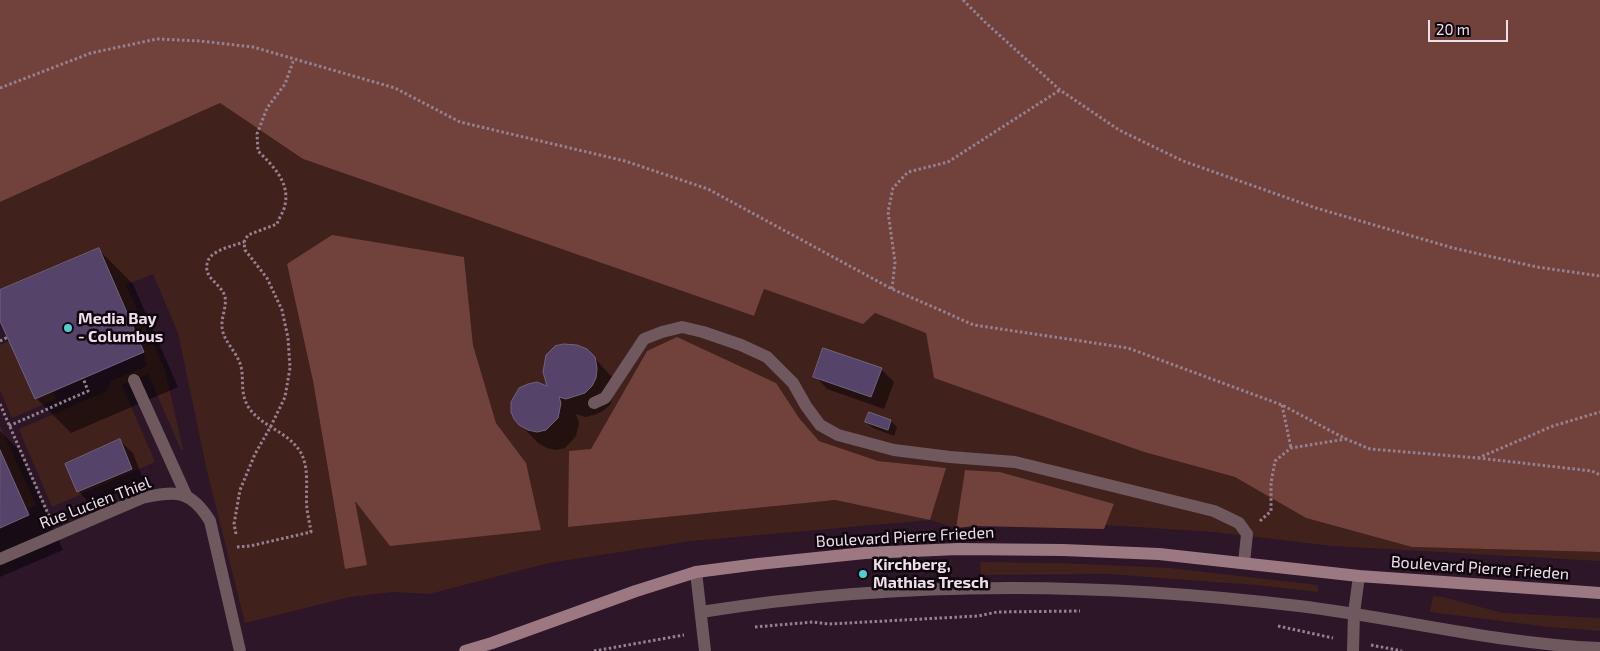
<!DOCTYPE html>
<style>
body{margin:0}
#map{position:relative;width:1600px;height:651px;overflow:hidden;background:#2c1628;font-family:"Exo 2",sans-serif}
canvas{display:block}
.scale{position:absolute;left:1428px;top:20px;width:80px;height:22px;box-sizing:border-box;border:2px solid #efdfeb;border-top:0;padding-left:6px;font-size:15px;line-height:18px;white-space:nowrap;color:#efdfeb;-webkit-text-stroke:4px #0f060d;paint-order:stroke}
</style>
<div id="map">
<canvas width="1600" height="651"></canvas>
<div class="scale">20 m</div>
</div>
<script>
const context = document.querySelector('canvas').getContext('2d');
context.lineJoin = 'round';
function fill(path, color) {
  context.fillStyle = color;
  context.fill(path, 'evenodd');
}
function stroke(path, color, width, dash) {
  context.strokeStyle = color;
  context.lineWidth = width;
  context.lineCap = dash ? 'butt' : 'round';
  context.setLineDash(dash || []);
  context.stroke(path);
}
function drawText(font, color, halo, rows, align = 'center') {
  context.font = font + ' "Exo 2",sans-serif';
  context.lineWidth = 5;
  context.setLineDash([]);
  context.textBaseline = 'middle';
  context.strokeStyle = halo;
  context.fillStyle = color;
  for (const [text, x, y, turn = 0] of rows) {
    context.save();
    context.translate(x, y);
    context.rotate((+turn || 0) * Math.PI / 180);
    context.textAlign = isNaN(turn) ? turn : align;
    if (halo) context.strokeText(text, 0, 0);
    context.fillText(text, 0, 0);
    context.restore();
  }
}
fill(new Path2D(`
 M220,103L303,159L754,316L764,289L863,323L875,313L926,332L934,378L1144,452L1235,477L1306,518L1412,547L1600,552V561L1332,546L1214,532L1105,525L1114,505L1000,472L965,470L956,528L930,520L691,541L549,563L429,594L393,592L350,597L245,623L207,471L178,333L153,274L126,285L165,370L183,449L181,450L148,374L122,385L155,462L52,507L19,429L107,391L111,381L147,366L143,352L144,351L99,248L0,290V202ZM464,257L473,345L496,423L526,463L354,500L366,565L345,569L313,381L287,264ZM647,351L799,418L819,441L878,461L945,468L930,520L835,500L568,527L591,449Z
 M9,341L35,399L53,391L56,399L12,418L0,390V345Z
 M0,426L36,505L27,509L0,450Z
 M980,562L1061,563L1170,568L1318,585V592L1256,585L1108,574L981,575Z
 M1433,596L1443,597L1503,613L1600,618V631L1549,627L1430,612Z`), '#41211c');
fill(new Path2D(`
 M0,0H1600V552L1412,547L1306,518L1235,477L1144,452L934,378L926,333L875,313L863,324L764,289L754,316L303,159L220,103L0,202Z
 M332,235L464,257L473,345L496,423L526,463L541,530L390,546L355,501L367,565L345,569L313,381L287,264Z
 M677,337L776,383L799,418L819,441L878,461L946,468L930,520L835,500L568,527L569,451L591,449L647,351Z
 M965,470L1000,472L1114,504L1104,529L975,526L956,528Z`), '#70423b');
fill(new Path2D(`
 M98,249L133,284L178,387L71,433L36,398L0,317V291Z
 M587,350L612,377L615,387L610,405L603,411L594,415L585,417L576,414L579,423L576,436L565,448L556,450L547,448L538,443L520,424L549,388Z
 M881,369L894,382L884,409L827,389L815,376Z
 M869,413L891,421L897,427L894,436L873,428L866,422Z
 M0,431L18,449L63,550L0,577Z
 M120,441L133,453L144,482L91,504L78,491Z`), '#0007');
const building = new Path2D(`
 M99,248L144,352L35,399L0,321V290Z
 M564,344L577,345L587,349L595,357L597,368L596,378L592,386L585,393L566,399L559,397L561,403L558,418L546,430L537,432L528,430L519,425L514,419L511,412V402L519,388L528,384L537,382L547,386L543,372L546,355L555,346Z
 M823,348L882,368L871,397L813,377Z
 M869,412L891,420L888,430L865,422Z
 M120,439L132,469L77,492L65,464Z
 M0,450L29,515L0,528Z`);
fill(building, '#56436a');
stroke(building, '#70637f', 1);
stroke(new Path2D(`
 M963,0L986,23L1060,90L1119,130L1183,161L1316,208L1453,248L1537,267L1600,276
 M0,88L91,53L157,39L200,41L253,47L395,88L460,122L625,161L708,189L892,289L974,325L1128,348L1282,405L1346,439L1370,449L1478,458L1553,426L1600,412
 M892,289L895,262L888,212L893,188L908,172L948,162L1060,90
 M0,341L8,337
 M0,404L49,516
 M1282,405L1291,448
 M9,426L88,391L83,378
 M1478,458L1592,471L1600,475
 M1260,521L1271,511V483L1275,461L1291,448L1346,439
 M236,534L234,524L240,490L255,454L271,426L285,397L290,368L288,338L282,310L267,278L245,250L244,242L248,235L277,224C279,218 284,211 285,205C290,182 273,166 258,151L257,134L267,108L285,84L294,59
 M237,547L250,546L311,532C310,524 308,517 307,509C305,491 310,470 301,453C289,432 262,427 249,408C238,391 246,376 239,361C234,349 223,340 222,327C221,317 227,307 225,297C222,284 204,279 207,264C209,250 233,246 244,242
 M1278,626L1333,638
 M755,627L813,622L829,624L978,616L997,612L1080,611
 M1371,645L1402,651
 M594,651L684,635`), '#958291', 3, [2.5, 2.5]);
stroke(new Path2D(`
 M134,380L186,495
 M594,403L605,398L644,339L662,332L682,327L703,332L741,345L767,357L793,383L806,406L820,425L838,435L894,450L950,457L1015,462L1214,511L1239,523L1247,534L1244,563
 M701,612C898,580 1101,582 1299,606C1399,618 1498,644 1600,648`), '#6f595e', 12);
stroke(new Path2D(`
 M0,559L142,498C176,490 191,490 210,521L240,651
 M696,572L705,651
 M1353,651L1354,613L1359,576`), '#6f595e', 12);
stroke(new Path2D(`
 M465,651L492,643L636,591L696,572L758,564L865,553L958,549L1063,550L1159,554L1359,576L1600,593`), '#9c7982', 12);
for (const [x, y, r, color] of [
 [68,328,5,"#52cdcd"],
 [863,574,5,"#52cdcd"]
]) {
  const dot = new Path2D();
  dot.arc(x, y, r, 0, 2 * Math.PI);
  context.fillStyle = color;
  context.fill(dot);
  stroke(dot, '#0f060d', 2);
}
drawText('bold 16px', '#efdfeb', '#0f060d', [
 ["Media Bay",78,319],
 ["- Columbus",78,337],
 ["Kirchberg,",873,565],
 ["Mathias Tresch",873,583]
], 'left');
drawText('16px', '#efdfeb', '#0f060d', [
 ["Rue Lucien Thiel",95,503,-21],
 ["Boulevard Pierre Frieden",905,537,-3],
 ["Boulevard Pierre Frieden",1480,568,4]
]);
</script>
